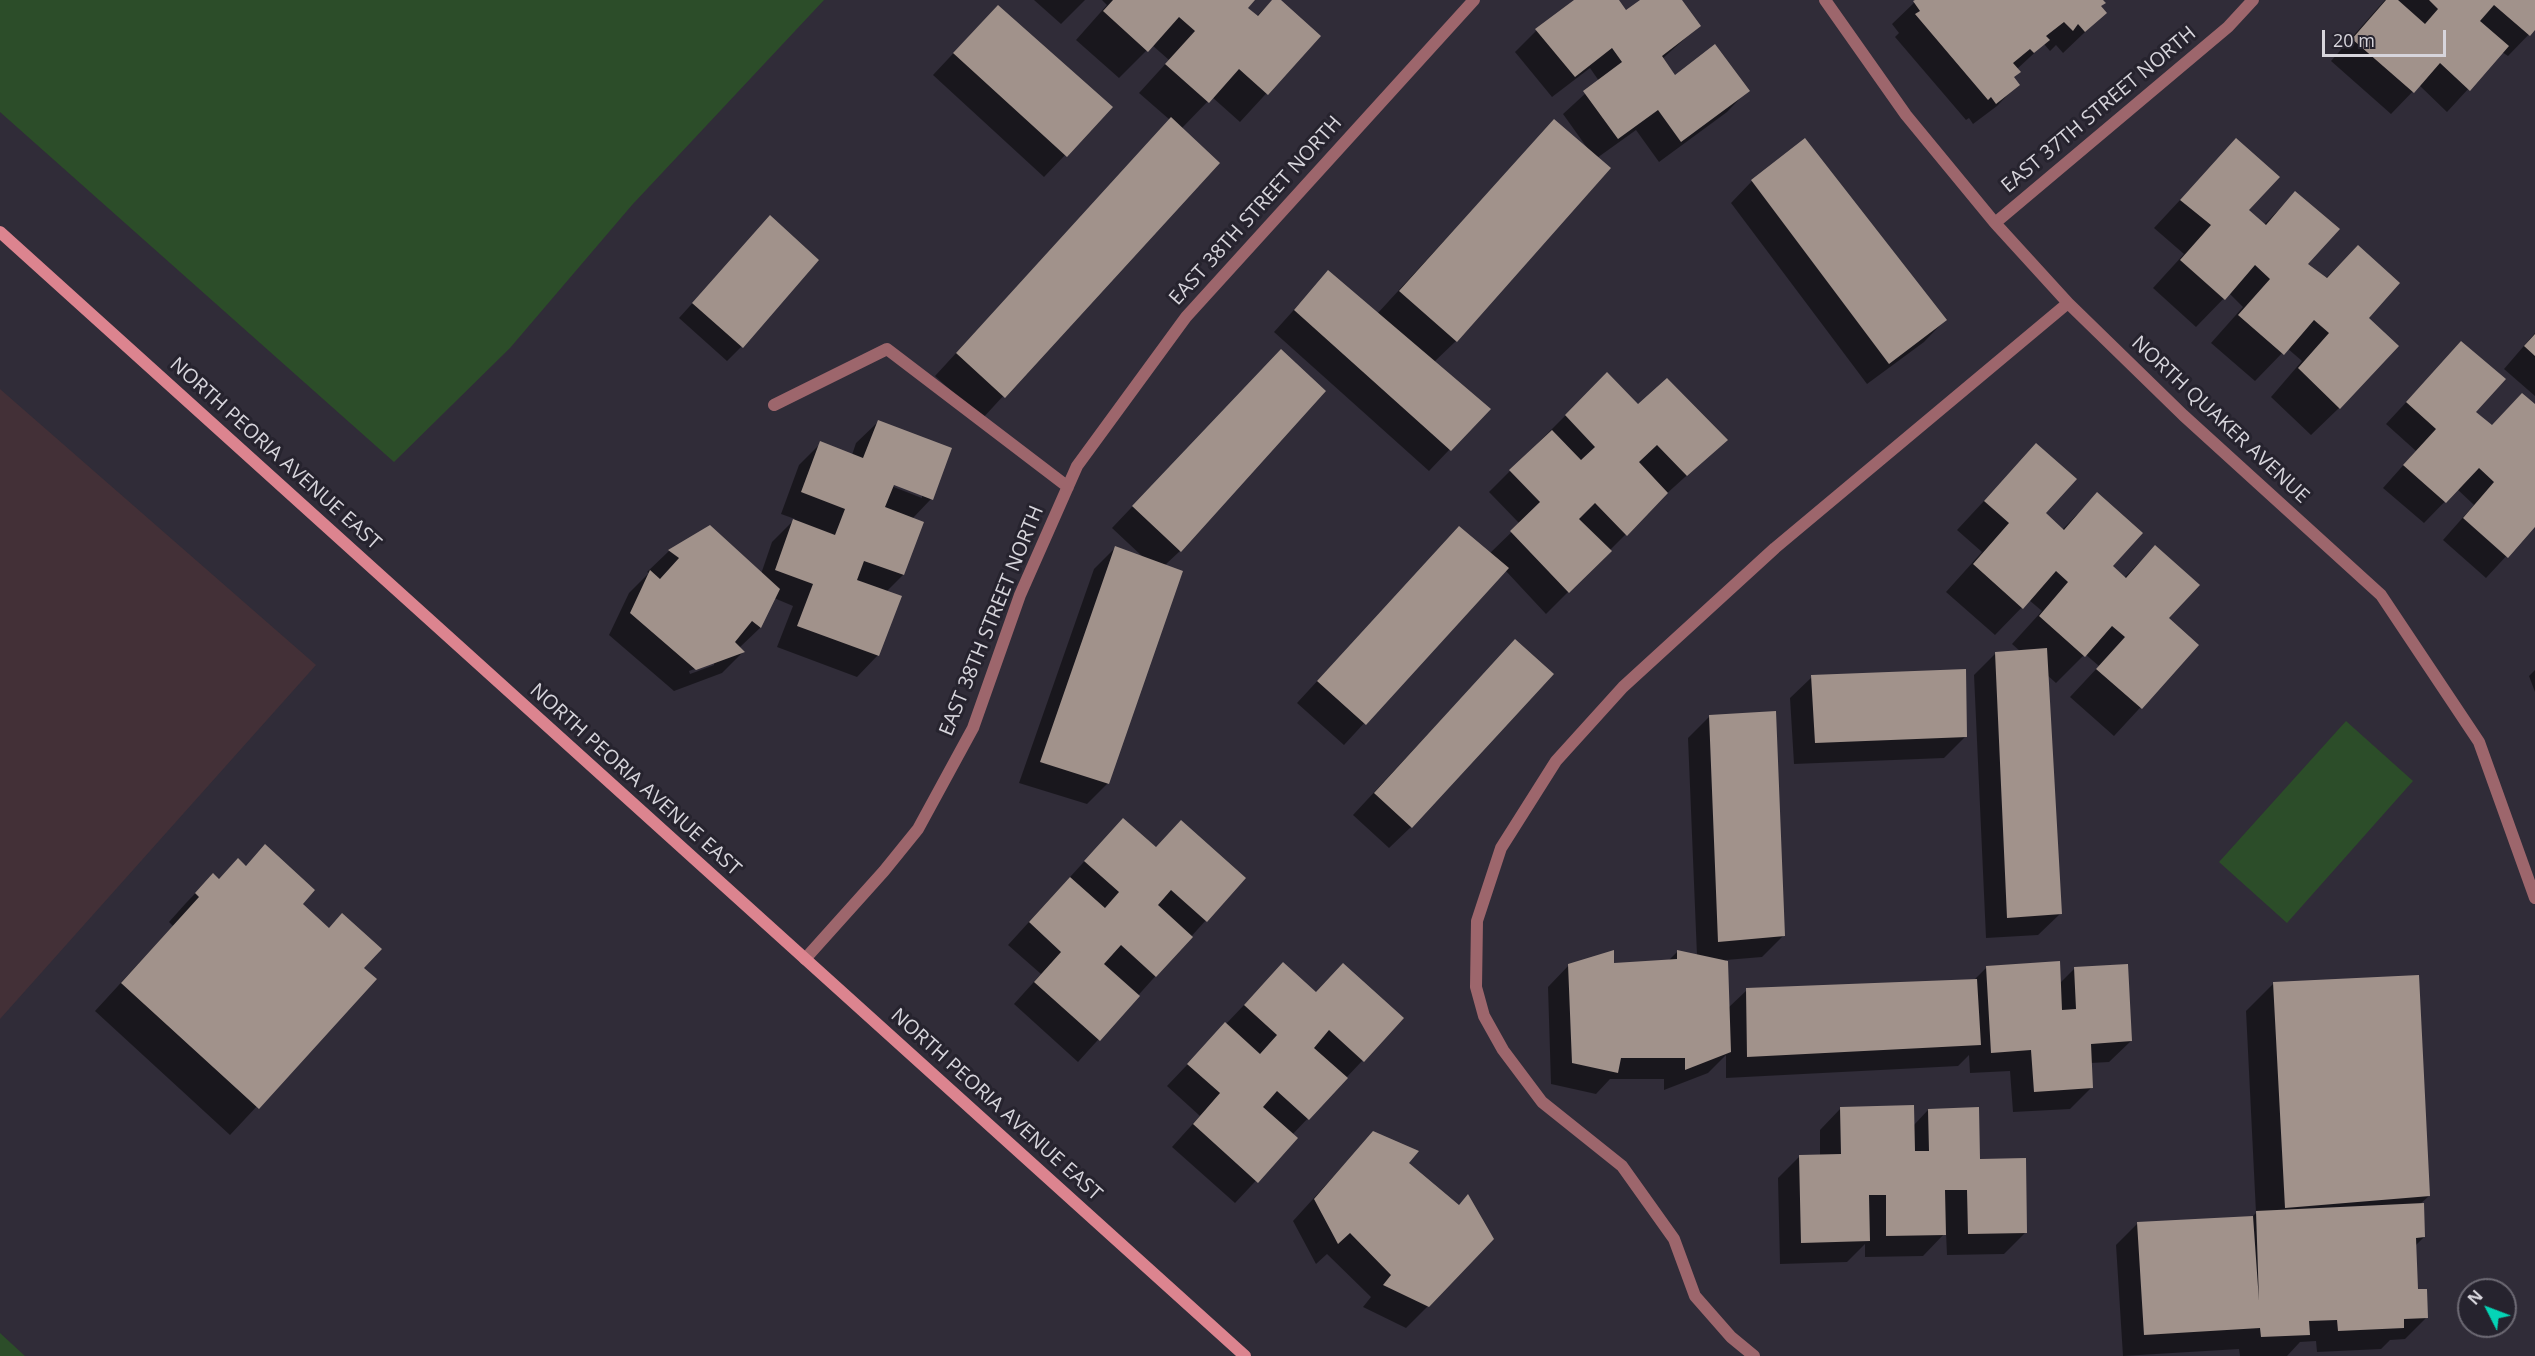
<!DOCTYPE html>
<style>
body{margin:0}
#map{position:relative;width:2535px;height:1356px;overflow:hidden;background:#302c38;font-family:"Open Sans",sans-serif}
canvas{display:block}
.north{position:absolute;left:2457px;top:1278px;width:60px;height:60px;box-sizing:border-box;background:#26232e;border:2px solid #6d6a74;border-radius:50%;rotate:312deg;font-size:16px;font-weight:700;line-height:24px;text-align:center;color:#d7d5dc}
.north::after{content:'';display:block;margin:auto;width:21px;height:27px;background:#05d5b6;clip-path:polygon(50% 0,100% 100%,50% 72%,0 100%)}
.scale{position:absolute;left:2322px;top:30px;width:124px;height:27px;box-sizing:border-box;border:3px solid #d7d5dc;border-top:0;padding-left:8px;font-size:18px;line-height:21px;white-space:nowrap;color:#d7d5dc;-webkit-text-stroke:4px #26232e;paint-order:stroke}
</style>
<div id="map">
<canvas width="2535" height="1356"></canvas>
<div class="north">N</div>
<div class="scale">20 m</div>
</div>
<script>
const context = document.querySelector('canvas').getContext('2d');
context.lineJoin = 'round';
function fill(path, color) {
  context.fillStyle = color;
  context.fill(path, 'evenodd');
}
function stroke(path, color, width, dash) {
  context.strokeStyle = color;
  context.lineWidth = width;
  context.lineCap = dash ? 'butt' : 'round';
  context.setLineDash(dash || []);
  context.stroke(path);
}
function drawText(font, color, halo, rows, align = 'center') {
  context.font = font + ' "Open Sans",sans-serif';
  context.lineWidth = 6;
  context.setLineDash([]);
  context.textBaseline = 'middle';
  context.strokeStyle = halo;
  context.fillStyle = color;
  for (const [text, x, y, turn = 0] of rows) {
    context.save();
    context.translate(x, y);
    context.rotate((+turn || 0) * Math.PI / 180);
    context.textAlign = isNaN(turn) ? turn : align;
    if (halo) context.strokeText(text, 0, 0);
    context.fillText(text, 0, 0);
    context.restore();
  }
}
fill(new Path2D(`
 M0,389L316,665L0,1019Z`), '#433037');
fill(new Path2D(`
 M0,0H824L632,205L510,348L394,462L0,112Z
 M2346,721L2413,781L2287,923L2219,862Z
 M0,1333L25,1356H0Z`), '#2c4d29');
fill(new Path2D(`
 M1034,0H1085L1061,24Z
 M1102,0H1253L1246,8L1256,17L1273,0H1279L1319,36L1240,122L1212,97L1181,129L1218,163L982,419L935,376L1170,120L1139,93L1169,60L1152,45L1119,78L1076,40L1107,5Z
 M1577,0H1618L1626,12L1643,0H1681L1699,26L1662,59L1674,77L1748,90L1727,112L1659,162L1636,130L1597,158L1456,341L1434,362L1450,449L1429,471L1274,332L1328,272L1377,314L1554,121L1588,149L1563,114L1599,81L1590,68L1552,97L1515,52L1536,31Z
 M1917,0H2101L2100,7L2105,13L2063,53L2056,45L2050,51L2044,44L2016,70L2013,78L2018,84L1997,106L1973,124L1969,118L1966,120L1895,37L1899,33L1892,24Z
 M2385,0H2535V28L2508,56L2502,52L2447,112L2419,85L2391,114L2331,61Z
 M977,28L1111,107L1044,177L933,75Z
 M2236,140L2247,210L2264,225L2295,193L2306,264L2325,279L2358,247L2367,318L2339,408L2311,435L2271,397L2302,361L2287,348L2255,381L2211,343L2243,307L2229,293L2196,327L2153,288L2184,254L2154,228Z
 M1752,181L1945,320L1924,342L1867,384L1731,203Z
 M770,217L742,346L727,361L679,318Z
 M2535,333V396L2504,369Z
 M2461,343L2474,412L2491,427L2535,406V525L2486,578L2443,540L2474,505L2457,489L2424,523L2383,488L2416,451L2386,424Z
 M1260,372L1180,551L1165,565L1108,783L1087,804L1019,783L1094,569L1116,547L1143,557L1112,528Z
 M1607,374L1638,406L1726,440L1664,496L1546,614L1505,570L1344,745L1297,703L1438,550L1489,554L1520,524L1489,492Z
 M878,422L931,499L912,519L903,575L886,592L878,655L857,677L777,647L793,606L774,598L760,628L739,648L743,652L722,673L674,691L609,635L629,593L649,573L647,572L669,551L710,527L761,574L772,542L795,519L781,514L799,465L821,443L852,455L856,443ZM887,481L922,495V498L886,484ZM714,662V665L690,674L689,671Z
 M2036,445L2044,514L2062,530L2097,494L2111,567L2124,578L2155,547L2167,619L2197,646L2114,736L2070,697L2099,666L2085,654L2056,683L2047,675L2060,914L2038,935L1986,938L1974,675L1995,654L2021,652L2012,644L2042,611L2029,600L1995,635L1946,592L1982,552L1957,530Z
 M1494,663L1411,827L1389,848L1353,815Z
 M2535,670V692L2529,676Z
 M1812,677L1966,736L1944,758L1794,764L1790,698Z
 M1710,716L1783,936L1762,957L1726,960L1728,1008L1747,990L1973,981L1987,967L2059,984L2074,969L2131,1041L2109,1062L2091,1063L2092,1087L2070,1109L2013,1112L2010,1071L1970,1073L1969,1055L1958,1066L1726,1078V1055L1708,1073L1664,1090V1079H1610L1596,1094L1551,1084L1548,987L1569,965H1613L1668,961L1677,952L1697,956L1688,738Z
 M1181,822L1244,878L1078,1062L1014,1004L1041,974L1008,945L1102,842L1155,848Z
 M238,860L301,904L375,980L230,1135L95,1011L173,926L169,922L186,903L213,875L218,880Z
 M1283,964L1315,993L1363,1060L1292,1135L1296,1138L1235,1203L1172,1147L1200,1116L1167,1086Z
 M2274,983L2429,1196L2419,1205L2424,1237L2415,1246L2417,1291L2426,1318L2405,1339L2390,1340L2381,1349L2317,1352L2316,1341L2300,1342L2287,1356H2240L2239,1349L2123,1356L2116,1245L2137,1224L2252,1217L2256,1213L2246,1011Z
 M1841,1108L1913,1126L1928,1110L1978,1160L2025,1233L2004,1254L1947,1255L1946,1232L1923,1256L1865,1257V1244L1847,1262L1780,1264L1778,1178L1800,1156H1820V1130Z
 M1373,1133L1406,1163L1428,1306L1406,1328L1363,1307L1371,1297L1327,1254L1316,1264L1293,1221Z`), '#0007');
fill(new Path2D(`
 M1113,0H1255L1248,8L1258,16L1272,0H1281L1321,36L1268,95L1239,69L1209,103L1165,64L1195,31L1179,17L1148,52L1103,11Z
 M1574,0H1619L1626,10L1640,0H1682L1701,26L1662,56L1675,75L1715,44L1750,91L1681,142L1658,110L1618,139L1583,91L1622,62L1612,48L1575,77L1535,29Z
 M1915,0H2103L2106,3L2101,6L2107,13L2085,32L2078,24L2073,31L2064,22L2046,36L2050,40L2034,53L2030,49L2013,63L2021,72L2014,77L2020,85L1996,104L1991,97L1988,100L1915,14L1920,11L1913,1Z
 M2386,0H2398L2425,24L2438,9L2429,0H2535V30L2530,36L2494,5L2480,21L2509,46L2470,91L2440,63L2414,93L2352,39Z
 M998,5L1113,107L1067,157L953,53Z
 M1171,117L1220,163L1005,398L956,353Z
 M1554,119L1611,168L1457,342L1399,291Z
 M1805,138L1947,320L1889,364L1751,180Z
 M2236,138L2280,177L2249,210L2266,225L2295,191L2340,229L2308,264L2327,278L2358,245L2400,283L2369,318L2399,346L2340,409L2298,368L2329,333L2314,320L2284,355L2238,315L2270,279L2255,265L2225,300L2180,260L2211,225L2180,200Z
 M770,215L819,260L743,348L692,303Z
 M1328,270L1491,409L1451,451L1294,310Z
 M2535,334V356L2524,346Z
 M2461,341L2506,379L2476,412L2492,425L2522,393L2535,404V527L2508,558L2463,518L2494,482L2479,468L2446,503L2403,465L2436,429L2406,402Z
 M1281,349L1326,391L1181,552L1132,506Z
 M1607,372L1638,404L1667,378L1728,440L1687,476L1657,445L1639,462L1668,493L1627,536L1595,503L1579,519L1612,551L1569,593L1510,531L1540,502L1509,470L1552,430L1581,460L1595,447L1565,415Z
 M878,420L952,448L933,500L894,485L885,507L924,522L904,575L864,561L857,580L902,596L879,656L797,626L813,584L775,570L793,519L835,535L845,509L801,492L820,441L863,458Z
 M2036,443L2077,479L2046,513L2064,530L2097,492L2143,533L2113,566L2126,578L2155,545L2200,585L2169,618L2199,645L2142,709L2096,669L2125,637L2112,626L2085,657L2039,616L2068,582L2056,571L2023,609L1973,564L2009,523L1984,501Z
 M710,525L780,589L761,628L752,621L735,642L745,652L696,670L630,613L650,570L660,579L679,558L668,550Z
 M1459,526L1509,568L1366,725L1317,681Z
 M1115,546L1183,571L1109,784L1040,762Z
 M1515,639L1554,674L1412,828L1374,793Z
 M2047,648L2062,914L2007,918L1995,652Z
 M1966,669L1967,737L1815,743L1811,675Z
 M1776,711L1785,936L1718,942L1709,715Z
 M1123,818L1156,847L1181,820L1246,878L1207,922L1171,890L1158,905L1193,937L1156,977L1121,945L1104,964L1140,996L1100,1041L1034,982L1061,952L1029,922L1070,877L1105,908L1119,892L1084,861Z
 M265,844L315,890L303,904L329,928L342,913L382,949L364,968L377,979L259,1109L121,983L199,897L195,893L213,873L219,879L238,858L246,866Z
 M1614,950V963L1677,959V950L1728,961L1731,1052L1685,1070V1058H1621L1618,1073L1572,1063L1568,964Z
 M2060,961L2062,1010L2076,1009L2074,967L2128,964L2132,1041L2091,1044L2093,1088L2034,1092L2031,1050L1991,1053L1986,966Z
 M1283,962L1316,992L1343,963L1404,1018L1364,1062L1329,1030L1314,1048L1348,1078L1309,1120L1277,1091L1263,1107L1298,1138L1258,1183L1193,1124L1220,1093L1187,1064L1225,1022L1260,1054L1277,1035L1244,1005Z
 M2419,975L2430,1196L2285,1208L2273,982Z
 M1977,979L1981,1045L1747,1057L1746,988Z
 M1914,1105L1915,1151H1929L1928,1109L1979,1107L1980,1159L2026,1158L2027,1233L1968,1234L1967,1190H1945L1946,1235L1886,1236V1195H1869L1870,1241L1801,1243L1799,1155L1841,1154L1840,1107Z
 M1373,1131L1419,1151L1409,1163L1459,1205L1468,1194L1494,1239L1429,1307L1383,1285L1391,1275L1350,1233L1338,1244L1314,1199Z
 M2424,1203L2425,1237L2416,1238L2418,1289H2427L2428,1318L2404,1319V1328L2338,1331L2337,1320L2309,1321L2310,1335L2261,1337L2260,1328L2144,1335L2137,1222L2253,1216L2259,1301L2256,1211Z`), '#a1928b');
stroke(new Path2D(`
 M1825,0L1906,115L1995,223L2068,303L2183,415L2381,595L2479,742L2535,898
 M1995,223L2228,27L2253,0
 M774,405L887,349L1068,487
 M805,959L884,871L918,829L973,728L1020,595L1077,466L1186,317L1474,0
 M1754,1356L1731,1337L1695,1296L1674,1239L1622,1166L1542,1102L1503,1050L1484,1016L1476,987L1477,921L1501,848L1556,761L1623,687L1775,548L2068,303`), '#9d666c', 12);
stroke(new Path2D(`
 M0,232L1245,1356`), '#dc848f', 12);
drawText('20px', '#d7d5dc', '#26232e', [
 ["EAST 37TH STREET NORTH",2099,110,-40],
 ["EAST 38TH STREET NORTH",1256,211,-48],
 ["NORTH QUAKER AVENUE",2220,420,43],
 ["NORTH PEORIA AVENUE EAST",275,454,42],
 ["EAST 38TH STREET NORTH",992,621,-68],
 ["NORTH PEORIA AVENUE EAST",635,780,42],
 ["NORTH PEORIA AVENUE EAST",996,1105,42]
]);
</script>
